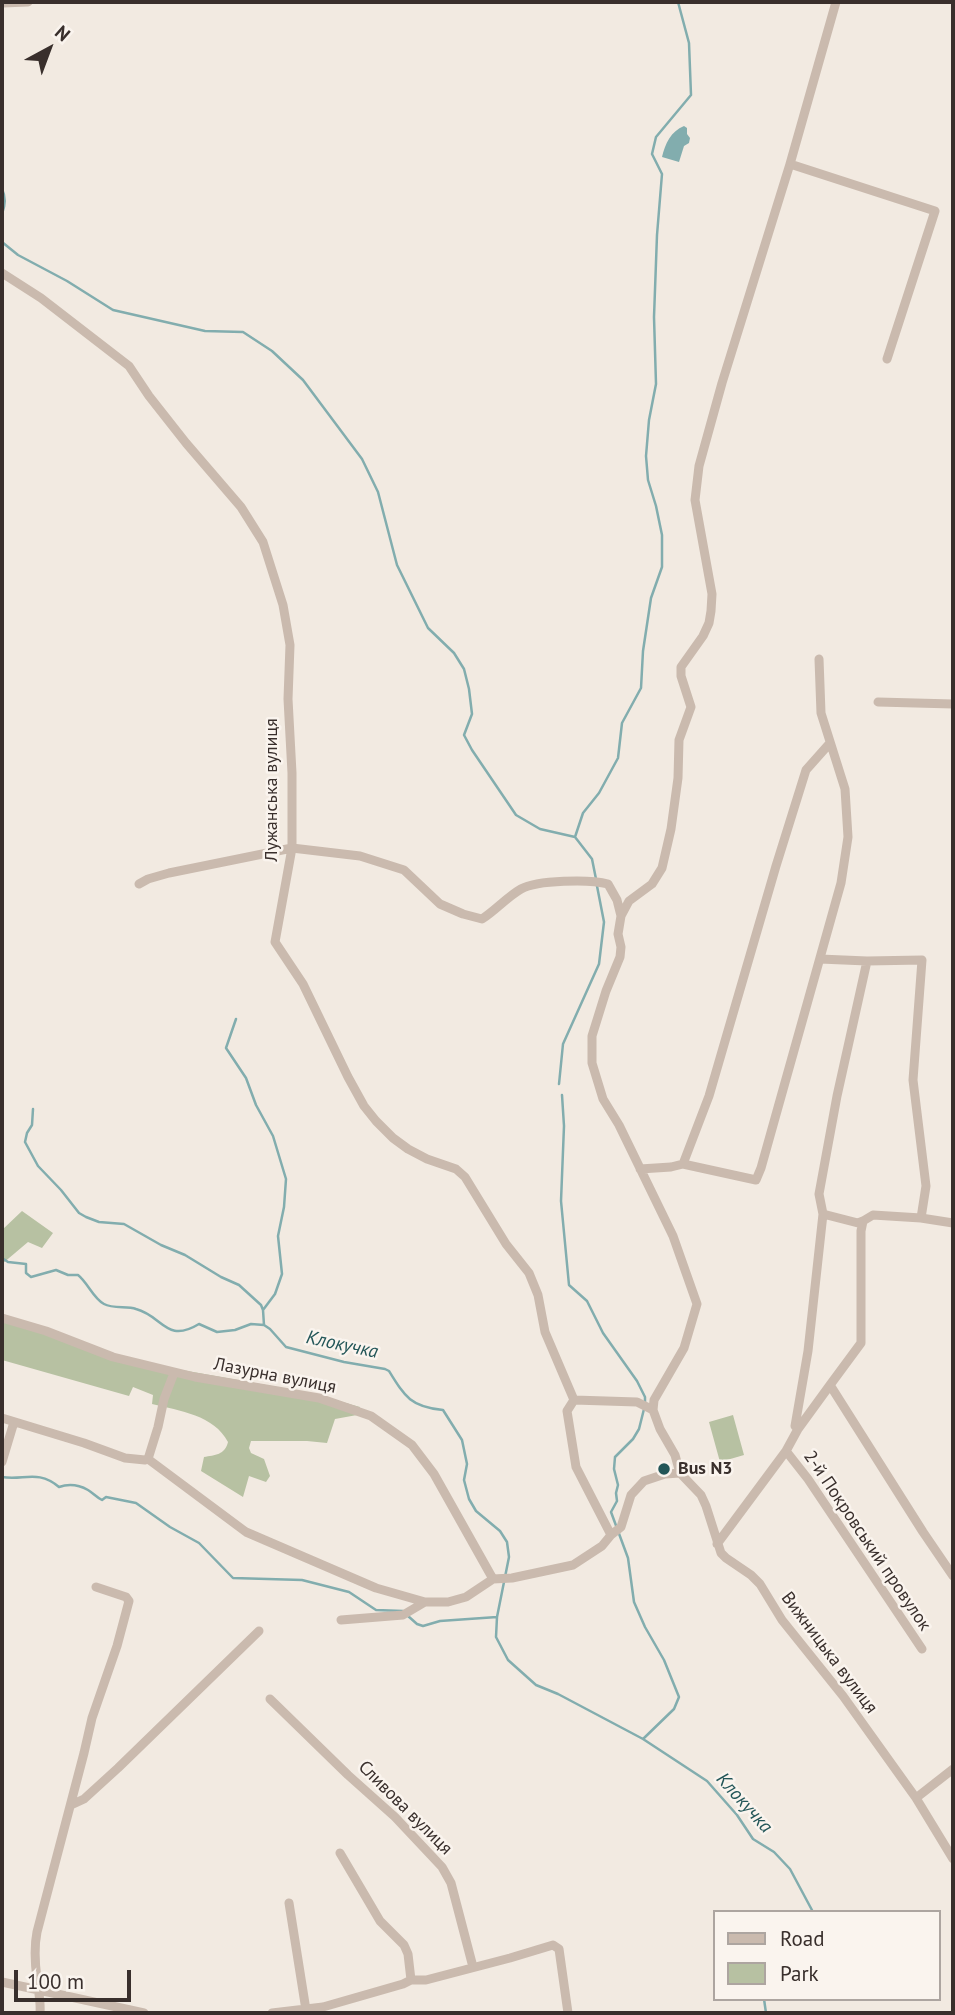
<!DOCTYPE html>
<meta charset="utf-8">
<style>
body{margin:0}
#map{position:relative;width:955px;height:2015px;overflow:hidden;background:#f2eae1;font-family:"PT Sans",sans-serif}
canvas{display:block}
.frame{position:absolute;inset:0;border:4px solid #392f2c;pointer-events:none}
.legend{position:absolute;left:713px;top:1910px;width:228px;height:91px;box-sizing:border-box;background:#faf4ee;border:2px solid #ada5a0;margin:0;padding:9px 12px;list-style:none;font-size:21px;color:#392f2c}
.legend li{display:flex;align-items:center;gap:14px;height:35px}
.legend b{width:35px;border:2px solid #ada5a0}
.north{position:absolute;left:14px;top:14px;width:70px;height:70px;-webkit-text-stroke:5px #faf4ee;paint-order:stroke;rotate:41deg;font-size:19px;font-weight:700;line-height:28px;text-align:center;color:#392f2c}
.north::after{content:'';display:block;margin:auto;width:24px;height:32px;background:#392f2c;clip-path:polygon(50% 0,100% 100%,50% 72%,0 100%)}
.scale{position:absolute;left:14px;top:1970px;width:117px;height:32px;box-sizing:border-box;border:4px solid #392f2c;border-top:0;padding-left:9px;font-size:21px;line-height:24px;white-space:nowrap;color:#392f2c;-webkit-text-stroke:5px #faf4ee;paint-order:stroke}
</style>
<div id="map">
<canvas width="955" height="2015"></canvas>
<div class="frame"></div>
<ul class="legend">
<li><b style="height:9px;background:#cabaae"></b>Road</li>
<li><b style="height:19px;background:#b7c1a2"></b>Park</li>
</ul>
<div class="north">N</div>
<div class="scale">100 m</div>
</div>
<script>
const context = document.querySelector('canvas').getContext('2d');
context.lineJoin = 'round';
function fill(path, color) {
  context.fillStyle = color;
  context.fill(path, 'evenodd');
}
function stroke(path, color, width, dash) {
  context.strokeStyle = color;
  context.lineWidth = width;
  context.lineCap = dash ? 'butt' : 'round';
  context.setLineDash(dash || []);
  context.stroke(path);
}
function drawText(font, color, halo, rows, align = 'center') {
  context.font = font + ' "PT Sans",sans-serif';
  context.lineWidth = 5;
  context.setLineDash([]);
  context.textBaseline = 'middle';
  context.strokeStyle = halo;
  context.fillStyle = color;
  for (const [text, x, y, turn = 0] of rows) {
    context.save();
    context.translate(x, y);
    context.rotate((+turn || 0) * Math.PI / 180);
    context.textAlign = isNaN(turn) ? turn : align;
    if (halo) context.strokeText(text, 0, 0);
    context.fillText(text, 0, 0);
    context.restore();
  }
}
fill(new Path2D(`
 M22,1211L53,1233L42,1248L28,1242L2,1264V1230Z
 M2,1312L3,1314L137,1362L311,1393L360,1407L357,1415L335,1419L327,1443L307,1441H251L249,1448L251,1453L264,1459L270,1476L266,1482L249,1476L243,1497L201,1471L204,1457C215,1455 225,1455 228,1442C214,1415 180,1411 152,1404L153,1395L133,1387L129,1396L2,1360Z
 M733,1415L744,1455L720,1462L709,1422Z`), '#b7c1a2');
fill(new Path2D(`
 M684,126L687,128V134L690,138L689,143L684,146L679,162L662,157C665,144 671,131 684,126Z`), '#82adae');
stroke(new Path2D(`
 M2,189C6,197 5,206 2,214
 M2,242L18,255L67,281L113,310L205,331L243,332L272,351L303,380L362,459L378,492L397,565L428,628L454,653L464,669L469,689L472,714L464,735L472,750L516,815L540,829L575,837L592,859L596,879
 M575,837L583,813L599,793L618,758L622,723L641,688L643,651L651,598L662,567V535L656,506L648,480L646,456L649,420L656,384L654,317L657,235L662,174L652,154L656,137L691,95L689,43L678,2
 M236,1019L226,1048L246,1078L256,1105L273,1136L286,1179L284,1207L278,1236L282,1274L275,1294L263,1310L264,1325
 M559,1084L563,1044L599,964L604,922L597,886
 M562,1095L564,1126L561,1201L569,1285L587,1301L603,1333L637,1381L645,1397V1402
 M33,1109L32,1125L27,1133L25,1142L38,1166L61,1190L79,1213L86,1217L99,1222L124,1224L161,1245L185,1255L221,1277L239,1285L261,1305L263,1310
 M2,1258L8,1262L26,1264V1273L31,1277L56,1270L68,1275H78C88,1283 93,1298 104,1304C113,1309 127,1306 136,1309C163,1316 166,1344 199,1324L217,1332L235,1330L251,1324L264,1325L270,1329L286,1347L344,1362L385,1369L389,1371C405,1397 411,1407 443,1410L462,1440L467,1464L464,1480L469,1499L476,1511L500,1531L507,1542L509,1557L497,1617L496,1637L508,1660L536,1685L558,1694L643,1739L707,1781L737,1815L753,1839L774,1852L790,1869L813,1912
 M2,1477C23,1481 38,1469 59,1487C68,1484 79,1485 88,1490C93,1493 96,1497 102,1500L106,1497L136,1503L170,1527L199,1543L233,1578L302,1580L349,1592L376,1610L403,1611
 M408,1616L417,1624L423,1626L440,1621L497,1617
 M643,1739L674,1709L679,1697L664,1660L645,1627L634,1602L628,1558L611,1512L617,1501L616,1493L618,1485L614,1469L615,1457L633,1439L639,1429L644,1409
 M764,1999L766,2013`), '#82adae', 2.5);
stroke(new Path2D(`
 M2,3L28,2
 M790,164L935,211L887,359
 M2,273L41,298L129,366L149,396L186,443L241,507L263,542L283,605L290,645L288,699L292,773V848L275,942L303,984L348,1077L364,1106L376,1121L393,1138L408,1149L427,1159L456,1169L465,1177L506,1244L529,1273L538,1295L545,1332L574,1400L637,1402L653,1410
 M878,702L953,704
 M139,884L148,879L169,873L292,848L360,856L404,870L440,904L463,914L482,919C496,910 507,897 521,889C537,880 590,879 608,884L617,900L621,916L618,934L621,947L620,957L606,991L592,1036V1063L603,1099L619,1125L673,1236L697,1304L684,1348L654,1400L653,1410L660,1429L675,1455L680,1473L701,1495L706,1506L721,1553L726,1558L751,1575L760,1584L782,1620L843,1696L916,1798L953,1859
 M621,916L629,901L652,884L662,868L671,829L678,778L679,740L691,707L681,676V667L703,636L709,623L711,611L712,594L695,500L699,466L722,383L790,164L836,2
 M867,961L922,960L913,1080L926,1186L921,1218
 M683,1164L756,1180L761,1168L841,883L848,837L845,789L821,713L819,659
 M640,1169L671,1167L683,1164L709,1096L776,866L806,770L830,743
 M823,1214L858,1223L863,1221L873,1215L921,1218L953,1223
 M2,1318L46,1331L113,1357L195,1377L319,1398L371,1416L412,1445L434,1474L493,1579L512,1578L573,1565L602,1546L611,1535L621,1527L631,1495L644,1481L665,1474L680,1473
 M830,1385L923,1532L953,1576
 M574,1400L567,1411L576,1467L611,1535
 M2,1418L84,1443L125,1458L145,1460L148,1459L158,1427L164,1399L174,1373
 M798,1429L795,1426L808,1351L823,1214L819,1194L837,1096L867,961L820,959
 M786,1451L808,1479L922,1649
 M148,1459L246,1532L376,1588L425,1602H448L466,1597L493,1579
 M2,1462L14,1422
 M717,1544L786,1451L798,1429L830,1385L861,1343V1231L863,1221
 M341,1620L403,1615L425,1602
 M270,1699L348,1775L395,1817L442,1867L451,1883L473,1967
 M916,1798L953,1769
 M71,1805L84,1799L118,1768L259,1631
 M340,1853L380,1921L404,1945L408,1954L411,1980
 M289,1903L306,2010
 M2,1982L144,2013
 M40,2013C41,2000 38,1991 37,1979C35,1964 34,1947 37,1932L84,1753L92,1718L117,1646L129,1601L126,1597L96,1587
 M272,2013L323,2007L403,1984L411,1980H426L510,1958L553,1945L559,1949L568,2013`), '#cabaae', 9);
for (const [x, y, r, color] of [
 [664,1469,7,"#235658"]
]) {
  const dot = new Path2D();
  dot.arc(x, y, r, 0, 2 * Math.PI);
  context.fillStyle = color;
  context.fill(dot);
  stroke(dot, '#faf4ee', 2.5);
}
drawText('18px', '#392f2c', '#faf4ee', [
 ["Лужанська вулиця",272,790,-90],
 ["Лазурна вулиця",275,1376,11],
 ["2-й Покровський провулок",867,1541,56],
 ["Вижницька вулиця",829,1653,53],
 ["Сливова вулиця",405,1808,45]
]);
drawText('bold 18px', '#392f2c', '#faf4ee', [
 ["Bus N3",678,1469]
], 'left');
drawText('italic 19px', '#235658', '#faf4ee', [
 ["Клокучка",342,1345,12],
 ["Клокучка",744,1803,48]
]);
</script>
